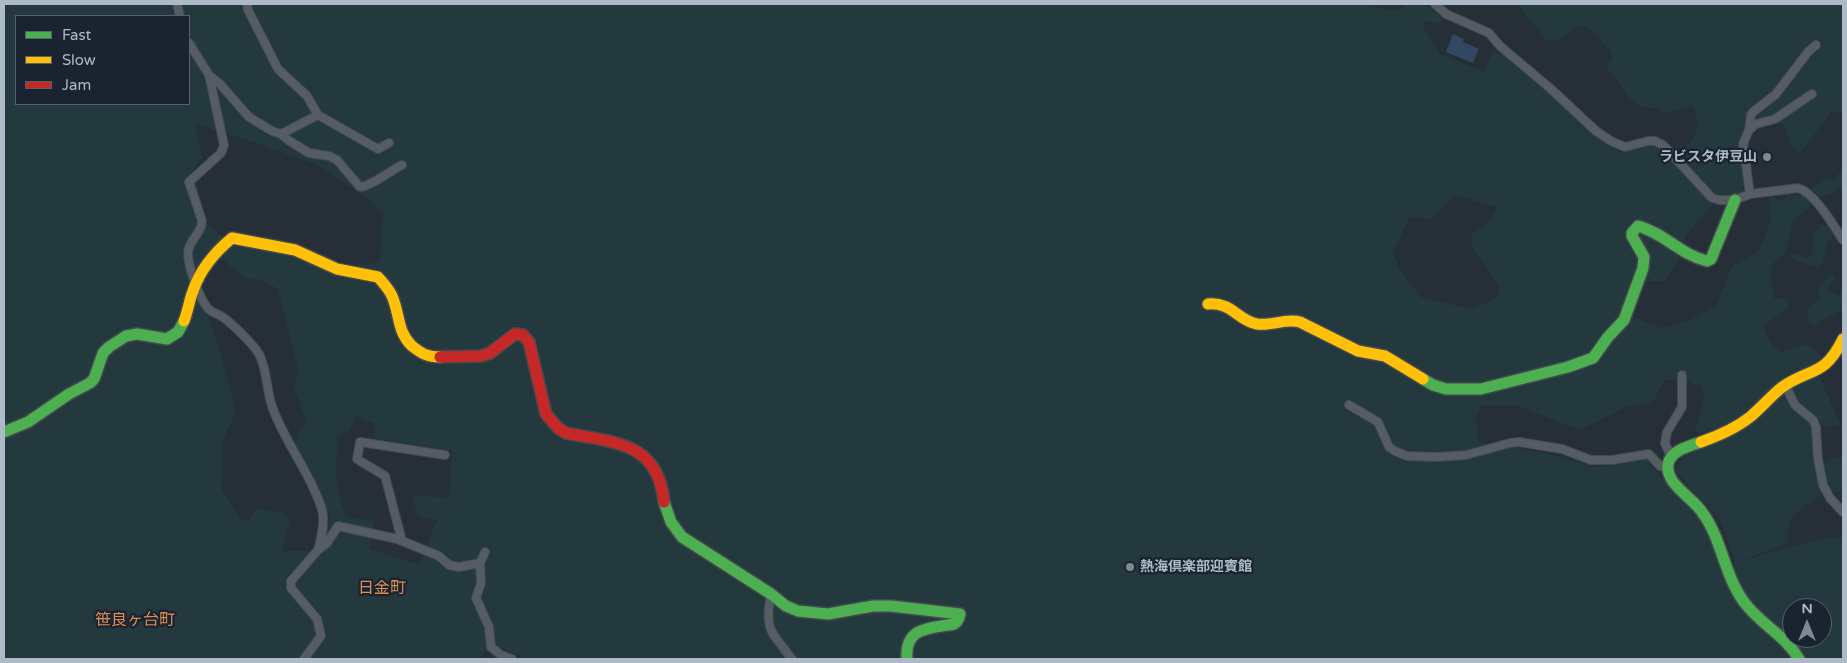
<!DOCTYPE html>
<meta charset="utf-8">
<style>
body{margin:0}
#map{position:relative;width:1847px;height:663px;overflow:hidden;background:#262e37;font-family:"Varela Round",sans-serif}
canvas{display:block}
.frame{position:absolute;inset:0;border:5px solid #afbac9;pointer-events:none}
.legend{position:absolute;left:15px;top:15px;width:175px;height:90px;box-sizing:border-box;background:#1a2431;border:1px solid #56606e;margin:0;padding:6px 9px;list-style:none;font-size:15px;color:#afbac9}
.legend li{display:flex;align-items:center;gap:10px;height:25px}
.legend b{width:25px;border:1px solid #56606e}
.north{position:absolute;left:1782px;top:598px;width:50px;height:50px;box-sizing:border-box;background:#1a2431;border:1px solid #56606e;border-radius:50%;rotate:0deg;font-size:14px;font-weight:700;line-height:20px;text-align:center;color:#afbac9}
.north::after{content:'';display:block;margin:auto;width:18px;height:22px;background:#7f8996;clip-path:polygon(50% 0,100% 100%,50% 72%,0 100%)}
</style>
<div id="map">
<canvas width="1847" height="663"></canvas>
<div class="frame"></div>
<ul class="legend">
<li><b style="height:6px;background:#4caf50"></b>Fast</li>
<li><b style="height:6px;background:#ffc107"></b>Slow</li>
<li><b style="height:6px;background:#c62828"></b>Jam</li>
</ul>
<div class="north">N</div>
</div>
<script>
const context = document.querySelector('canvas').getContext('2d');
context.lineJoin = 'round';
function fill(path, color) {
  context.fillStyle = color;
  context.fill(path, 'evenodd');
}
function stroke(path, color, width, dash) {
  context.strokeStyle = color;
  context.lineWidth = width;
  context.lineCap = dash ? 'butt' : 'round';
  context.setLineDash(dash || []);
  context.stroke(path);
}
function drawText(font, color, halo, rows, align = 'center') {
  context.font = font + ' "Varela Round","Noto Sans JP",sans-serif';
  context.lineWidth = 4.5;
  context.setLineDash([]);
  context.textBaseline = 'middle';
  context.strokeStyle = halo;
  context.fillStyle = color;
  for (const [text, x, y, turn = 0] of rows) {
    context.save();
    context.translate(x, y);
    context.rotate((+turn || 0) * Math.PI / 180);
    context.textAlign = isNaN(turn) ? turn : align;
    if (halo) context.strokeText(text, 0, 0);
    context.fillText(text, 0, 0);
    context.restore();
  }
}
fill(new Path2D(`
 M4,4H1368C1379,8 1389,12 1402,9L1404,4H1425L1441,17L1440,24L1425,21L1423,27L1431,38L1432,43L1437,48L1439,54L1484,71L1492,52L1503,54L1619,152C1639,147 1655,140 1672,157C1692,143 1703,133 1694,108C1683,105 1674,112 1662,114L1658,108C1634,109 1628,99 1618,81C1614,75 1609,72 1606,65L1613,58L1609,49L1587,26H1579L1554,42L1546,40L1517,4H1843V113C1836,110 1833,111 1828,116L1804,149L1800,152C1782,149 1794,120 1774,122C1765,123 1755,127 1747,129L1741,140L1744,175L1742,193L1734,196L1716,197L1713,205L1686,235L1679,248L1678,262L1664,281L1640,282L1633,317L1650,324L1664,328L1691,320L1717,304L1731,267L1757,252L1765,237L1771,220L1769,211L1770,196H1773L1777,200H1783L1786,197V194L1802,195L1809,200V207L1801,215L1793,220L1787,249L1784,255C1766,262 1772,282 1774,298L1788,300L1789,306L1782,314L1762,325L1770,342L1781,352L1805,344L1817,351L1823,360L1779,384L1754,405L1751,401L1754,406C1737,418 1717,436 1695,431L1704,399L1702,386L1690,383L1684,375H1681L1677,380H1664L1655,399L1651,403L1628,406L1580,430L1516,405H1482L1476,418L1478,442L1545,453L1595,467L1647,460L1664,481L1699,514L1722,571L1735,562L1723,526L1717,515L1700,499L1674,469L1685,457L1753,421L1785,385L1812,424L1815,458L1824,494C1803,509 1785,512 1789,542L1743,560L1830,537L1843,538V659H524L521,656L495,646L484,653L479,659H4ZM16,16H189V104H16ZM195,124L250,141L318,165L365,197L383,213L379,262L322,270L293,254L236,247L207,224L194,169L202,157ZM1453,195L1497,207L1490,220L1471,235L1473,249L1499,287L1497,298L1470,309L1420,297L1399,268L1393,252L1410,217L1431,219L1447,204ZM218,256L245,278L263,281L278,289L298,370L294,388L307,423L299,429L295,443L330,517L323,550L282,551L290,519L284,513L258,508L248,520L242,521L222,489L223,440L235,414L231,389L209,317L196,297ZM356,416L375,424V438L452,451L449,498L416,495L412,498L418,516L437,520L419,565L370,549L374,521L349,518C333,492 336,467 338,437L350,430ZM1792,608H1822V638H1792Z
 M1843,167V186L1829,195L1820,197L1814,194L1810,189L1824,180L1836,178Z
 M1822,225L1827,226L1832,230L1833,236C1815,251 1839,282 1791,257L1790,254L1793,253L1804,257H1811L1814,233Z
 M1831,274L1836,277L1827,290L1839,296L1843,289V310L1823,319L1814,325L1809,322L1807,308L1819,299L1820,295L1817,288Z
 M1818,374L1841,425L1827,427L1822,424L1796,401L1792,386Z
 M1843,457V489L1839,492L1829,491L1825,475L1824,465L1828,459Z`), '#23393d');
fill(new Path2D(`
 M1453,34L1464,39L1463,42L1479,49L1473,63L1446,52Z`), '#314762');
const street = new Path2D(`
 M177,4L180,16
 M247,4L248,10L278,69L307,96L318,115L378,149L389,143
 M1435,4L1446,14L1489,33L1500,46L1551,89L1596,131L1611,141L1625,147L1648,141H1655L1663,145L1712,198L1719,200H1735L1750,194L1798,188C1815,193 1833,225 1843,240
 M189,43L209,75L220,84L249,117L272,131L281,134L288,140L309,153L329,156L337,160L360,187C369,187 392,170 402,165
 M209,75L224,145L221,153L189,182L202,221C202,234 187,241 188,255C189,268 200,303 211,311C214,313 218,314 221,316C232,323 252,343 259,354C268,371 266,392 273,409C284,439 304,465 316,494C319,501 323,509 323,516C324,528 321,539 318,550
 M1749,130L1751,115L1753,112L1776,94L1808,52L1816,45
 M281,134L318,115
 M1750,194L1743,144L1749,130L1756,124L1775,119L1812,94
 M1785,385L1795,405L1813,420L1816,427L1818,459L1823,485L1830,498L1843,512
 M1349,405L1378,422L1389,447L1395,451L1407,456L1438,457L1466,455L1510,443L1519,442L1562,449L1591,460H1612L1649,454L1660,466L1668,468
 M1671,457L1665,443L1667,432L1682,407V375
 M402,541L385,476L357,459L360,442L445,455
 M480,563L481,583L476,598L489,627L491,647L501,655L512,659
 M771,594C764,631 771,631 792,659
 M304,659L321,636L317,619L291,588V581L318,550L327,543L338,526L397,539L439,556L449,565L459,567L480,563L485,552`);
const fast = new Path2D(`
 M1423,379L1433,385L1446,389H1481L1568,367L1593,358L1608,337L1624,320L1643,268L1644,257L1632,236V233L1638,226C1664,233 1681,255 1707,261L1711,259L1735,200
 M4,432L28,422L69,394L90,383L94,379L103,353L109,347L126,336L137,334L167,339L178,332L184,321
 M1701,442C1690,446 1671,450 1668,464C1665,484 1692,497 1702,512C1722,539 1724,575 1744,602C1760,624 1785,635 1799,659
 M664,502L671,522L682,537L771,594L786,606L798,611L828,614L873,606H891L960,614C959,618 958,622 954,624C951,625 945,625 942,626C920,629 905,633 907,659`);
const slow = new Path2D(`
 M1208,304C1232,302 1237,320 1257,324C1272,326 1286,318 1300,322L1358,351L1385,356L1423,379
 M184,321C188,311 189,301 193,291C200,270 215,252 232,238L295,250L337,269L378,277C383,283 389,289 392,296C400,314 397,332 412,346C422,354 428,357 440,357
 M1701,442C1718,436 1735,429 1750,417C1761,408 1770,397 1781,388C1810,367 1824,378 1843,339`);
const jam = new Path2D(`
 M440,357L481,356L490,353L515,334L523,335L529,342L546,414L558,428L566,433C614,443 658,441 664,502`);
stroke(street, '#43494f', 10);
stroke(fast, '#43494f', 14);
stroke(slow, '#43494f', 14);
stroke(jam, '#43494f', 14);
stroke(street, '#565c64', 8);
stroke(fast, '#4caf50', 11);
stroke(slow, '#ffc107', 11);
stroke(jam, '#c62828', 11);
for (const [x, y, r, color] of [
 [1767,157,5,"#7f8996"],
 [1130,567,5,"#7f8996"]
]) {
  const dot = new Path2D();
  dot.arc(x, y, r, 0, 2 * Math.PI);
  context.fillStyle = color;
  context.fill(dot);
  stroke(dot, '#1a2431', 2);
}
drawText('bold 14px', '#afbac9', '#1a2431', [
 ["ラビスタ伊豆山",1757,157],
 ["熱海倶楽部迎賓館",1140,567,"left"]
], 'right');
drawText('16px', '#dd8c56', '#1a2431', [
 ["日金町",382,589],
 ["笹良ヶ台町",135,621]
]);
</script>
